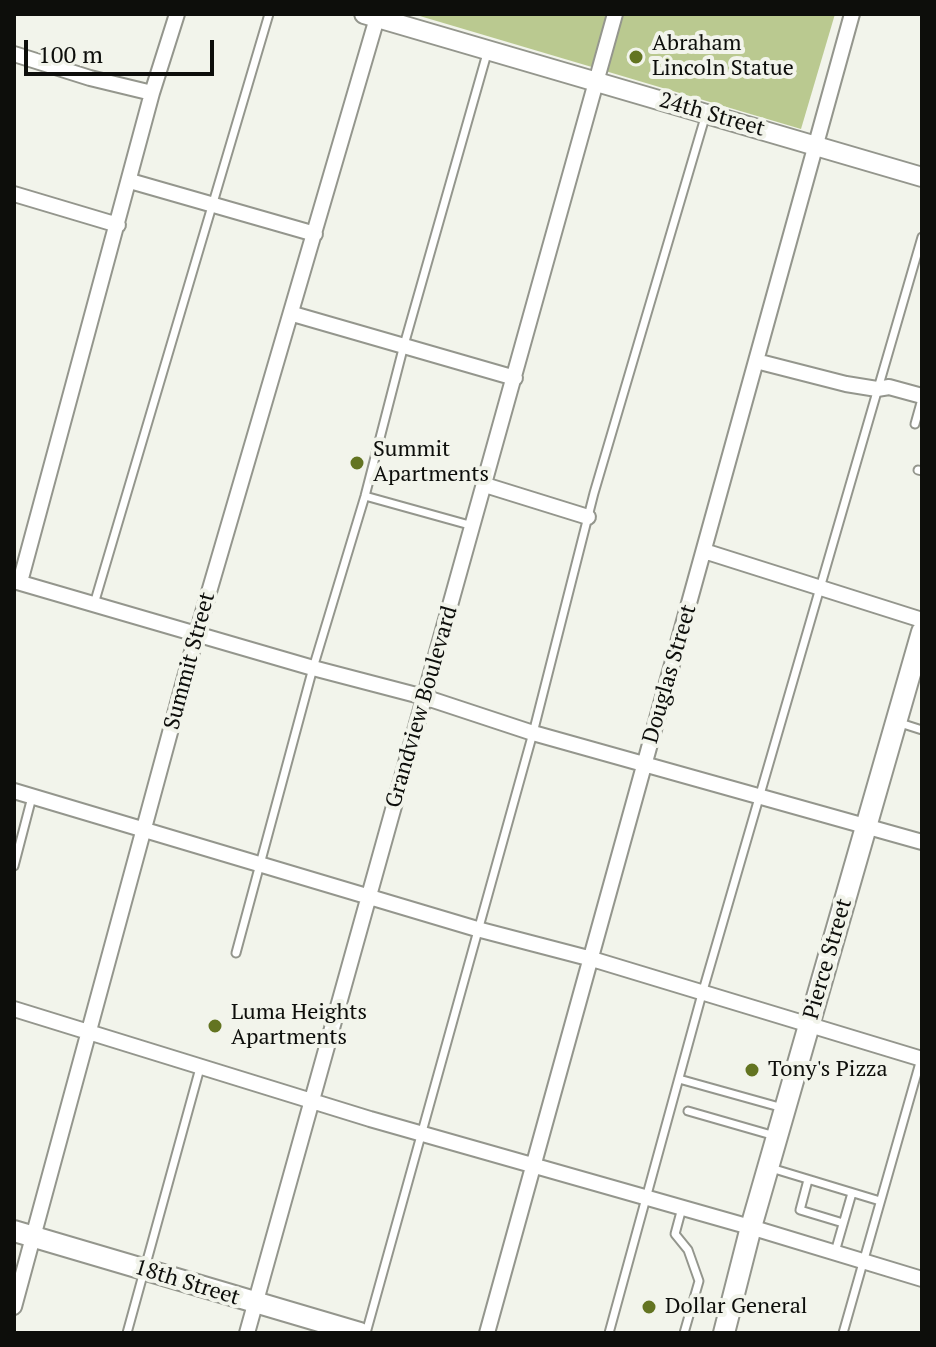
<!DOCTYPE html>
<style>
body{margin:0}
#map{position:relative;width:936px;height:1347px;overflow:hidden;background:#f2f4eb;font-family:"PT Serif",serif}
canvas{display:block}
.frame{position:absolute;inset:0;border:16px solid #0d0e0b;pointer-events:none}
.scale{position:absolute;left:24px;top:40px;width:190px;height:36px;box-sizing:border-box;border:4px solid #0d0e0b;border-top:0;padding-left:10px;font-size:24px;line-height:28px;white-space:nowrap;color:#0d0e0b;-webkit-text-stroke:6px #f2f4eb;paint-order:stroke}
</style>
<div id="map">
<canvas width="936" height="1347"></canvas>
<div class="frame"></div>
<div class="scale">100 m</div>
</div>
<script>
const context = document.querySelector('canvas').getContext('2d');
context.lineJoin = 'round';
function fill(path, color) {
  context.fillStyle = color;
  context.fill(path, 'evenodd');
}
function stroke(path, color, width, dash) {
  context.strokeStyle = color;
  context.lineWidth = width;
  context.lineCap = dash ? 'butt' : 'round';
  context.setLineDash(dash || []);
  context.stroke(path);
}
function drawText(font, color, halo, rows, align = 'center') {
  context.font = font + ' "PT Serif",serif';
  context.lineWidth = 8;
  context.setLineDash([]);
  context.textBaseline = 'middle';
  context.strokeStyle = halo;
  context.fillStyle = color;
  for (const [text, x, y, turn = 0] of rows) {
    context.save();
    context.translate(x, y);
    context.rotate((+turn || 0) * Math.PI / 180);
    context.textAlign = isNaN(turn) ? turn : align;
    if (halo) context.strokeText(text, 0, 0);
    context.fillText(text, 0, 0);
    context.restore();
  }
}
fill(new Path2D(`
 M413,14H835L801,129Z`), '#bac990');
const service = new Path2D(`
 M915,424L922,399
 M918,470L922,471
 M365,496L473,526
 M94,604L269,14
 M897,722L922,730
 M14,866L32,797
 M236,953L313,668L365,496L404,345L488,50
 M679,1079L783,1108
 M688,1111L775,1136
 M771,1168L880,1201
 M808,1180L800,1210L843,1223
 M682,1208L675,1234L688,1250L699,1281L684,1333
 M835,1252L852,1193
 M127,1333L200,1068
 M366,1333L533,733L594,493L706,114
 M609,1333L702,994L922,237
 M843,1333L921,1059`);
const minor = new Path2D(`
 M14,54L90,78L152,93
 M130,181L315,234
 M14,194L118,225
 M293,314L515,378
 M756,361L846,384L877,389L889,387L922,396
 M485,485L588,517
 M704,551L922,620
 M14,581L313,668L424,697L533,733L922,842
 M20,582L152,93L177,14
 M14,791L477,929L592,959L922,1059
 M14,1009L370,1119L757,1229L922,1279
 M14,1307L197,633L377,18
 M247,1333L615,14
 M487,1333L852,14`);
const tertiary = new Path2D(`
 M364,14L922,177`);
const secondary = new Path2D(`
 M14,1231L360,1333
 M724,1333L751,1227L922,632`);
stroke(service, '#94968d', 11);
stroke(minor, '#94968d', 18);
stroke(tertiary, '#94968d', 22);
stroke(secondary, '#94968d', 24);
stroke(service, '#fff', 7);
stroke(minor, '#fff', 14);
stroke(tertiary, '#fff', 18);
stroke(secondary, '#fff', 20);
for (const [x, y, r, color] of [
 [636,57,8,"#637421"],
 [357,463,8,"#637421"],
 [215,1026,8,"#637421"],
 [752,1070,8,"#637421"],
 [649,1307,8,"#637421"]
]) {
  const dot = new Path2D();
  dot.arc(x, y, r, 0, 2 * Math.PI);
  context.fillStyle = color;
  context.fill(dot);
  stroke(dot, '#f2f4eb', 3);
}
drawText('22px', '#0d0e0b', '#f2f4eb', [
 ["Abraham",652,44],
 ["Lincoln Statue",652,69],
 ["Summit",373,450],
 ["Apartments",373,475],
 ["Luma Heights",231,1013],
 ["Apartments",231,1038],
 ["Tony's Pizza",768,1070],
 ["Dollar General",665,1307]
], 'left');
drawText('22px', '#0d0e0b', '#f2f4eb', [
 ["24th Street",712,115,16],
 ["Summit Street",190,661,-75],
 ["Douglas Street",670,674,-74],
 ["Grandview Boulevard",422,707,-74],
 ["Pierce Street",828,959,-74],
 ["18th Street",187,1283,17]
]);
</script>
